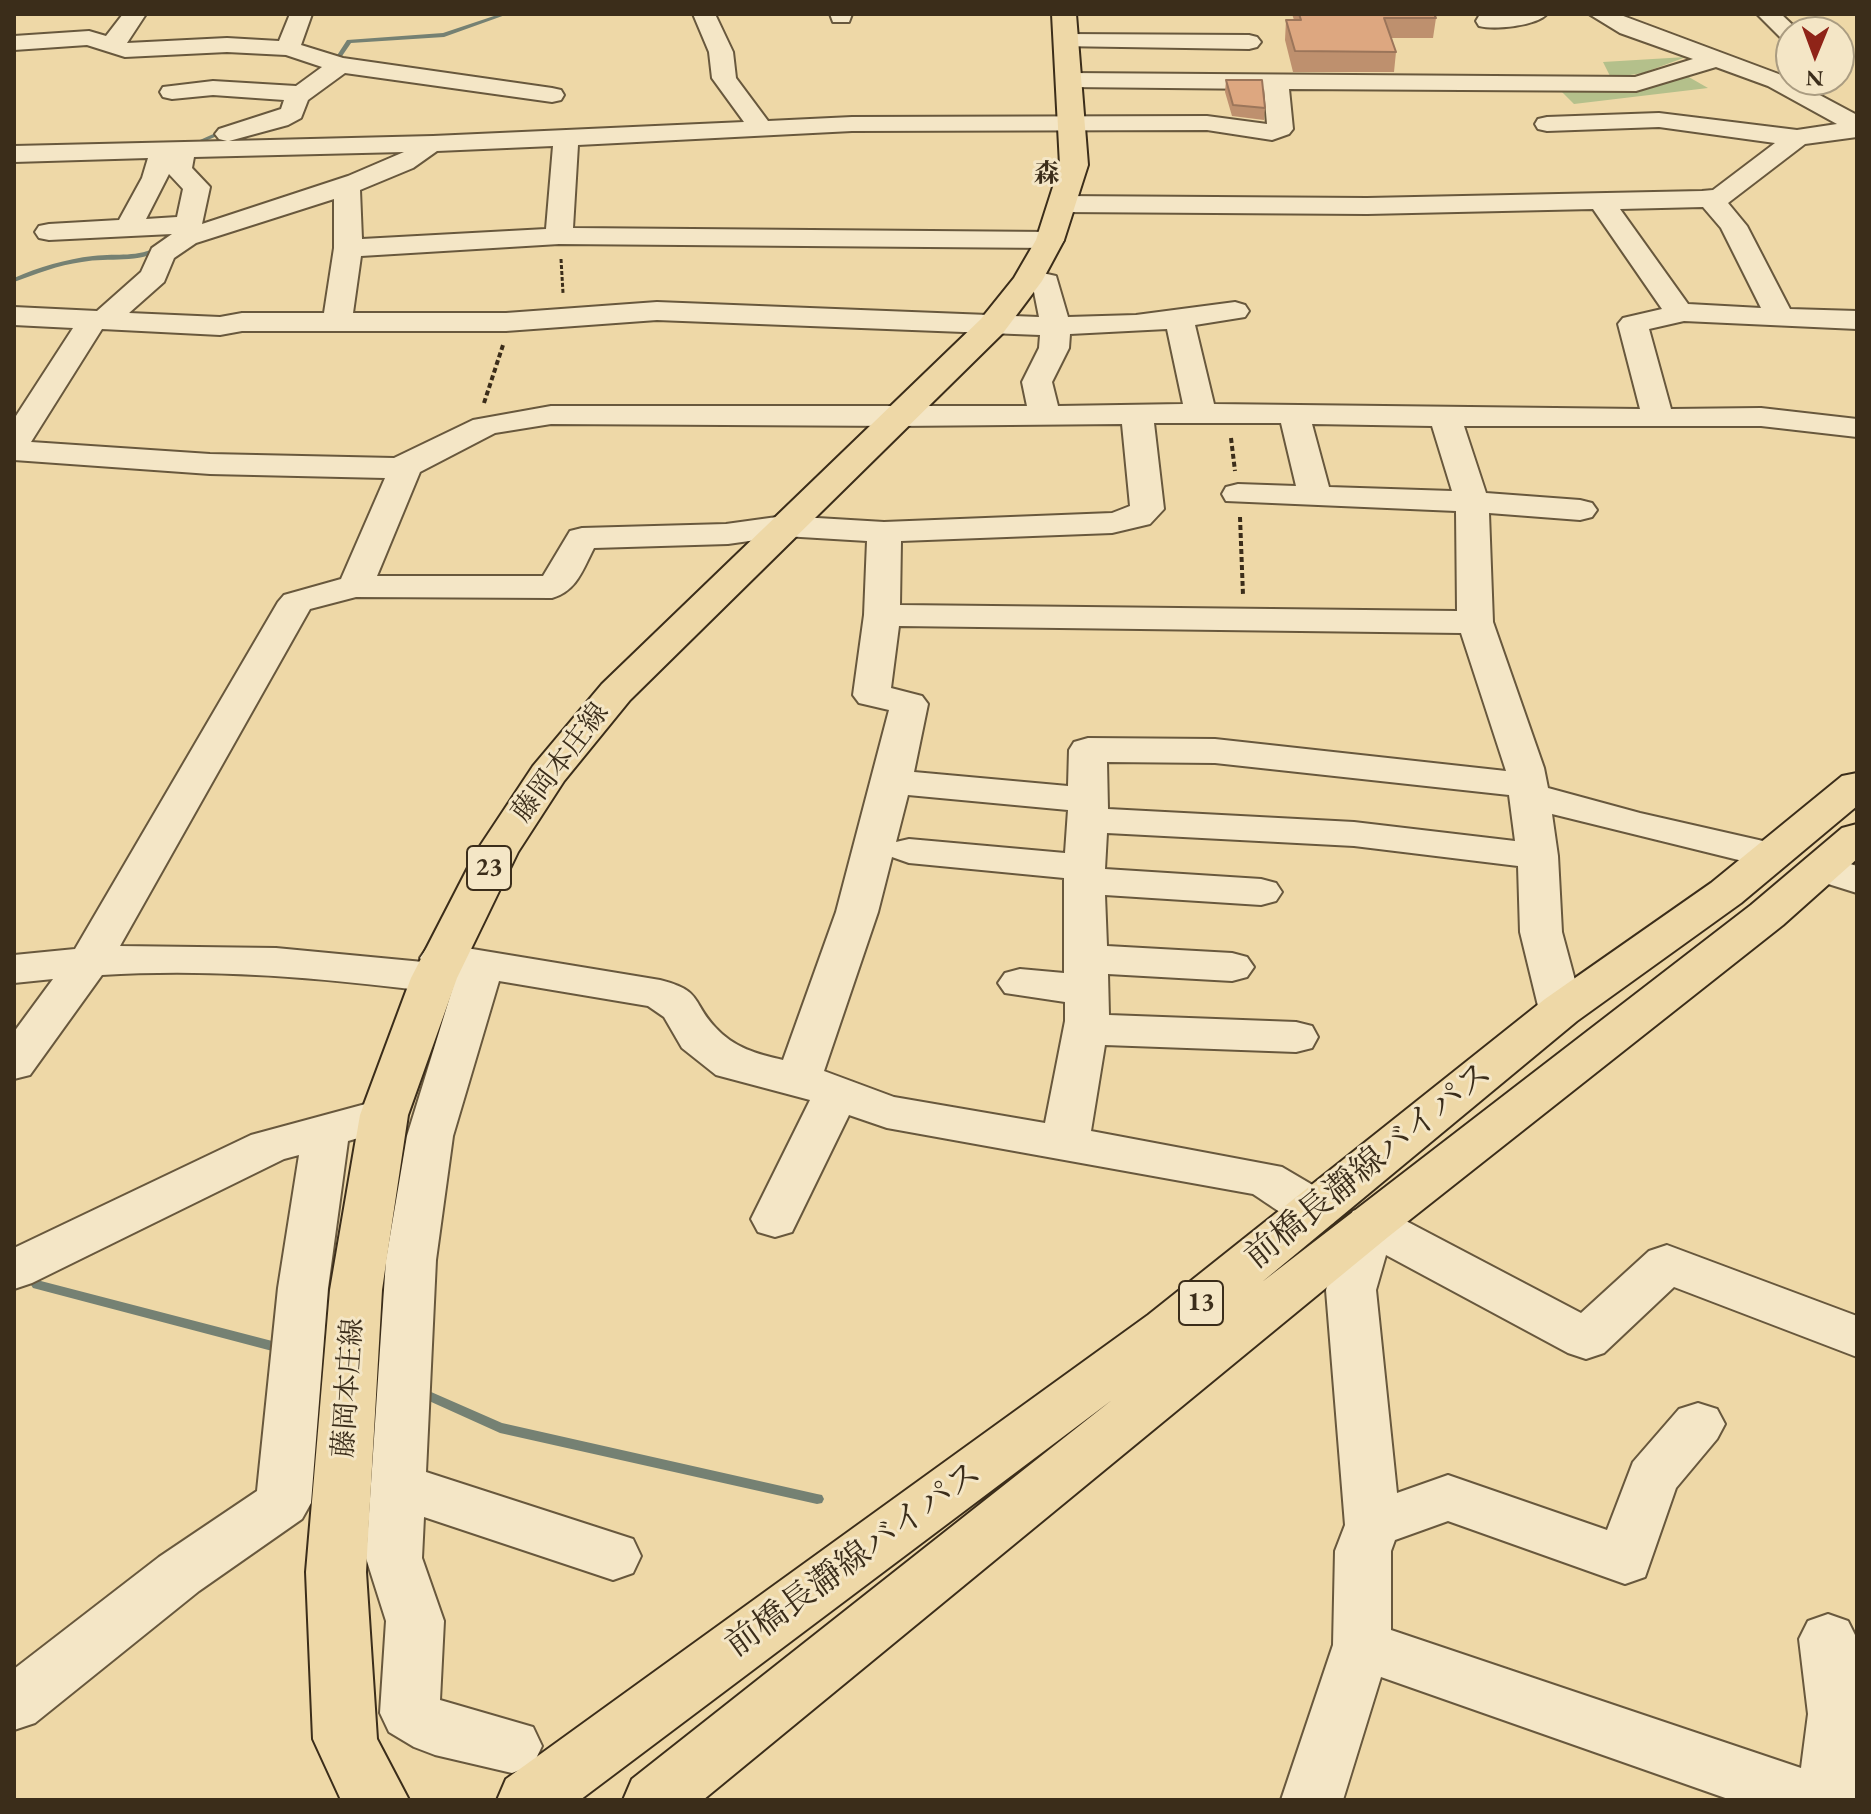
<!DOCTYPE html>
<meta charset="utf-8">
<style>
body{margin:0}
#map{position:relative;width:1871px;height:1814px;overflow:hidden;background:#eed8a7;font-family:"EB Garamond",serif}
canvas{display:block}
.frame{position:absolute;inset:0;border:16px solid #3b2d1a;pointer-events:none}
.north{position:absolute;left:1775px;top:16px;width:80px;height:80px;box-sizing:border-box;background:#f4e6c6;border:2px solid #aa9c81;border-radius:50%;rotate:181deg;font-size:22px;font-weight:700;line-height:32px;text-align:center;color:#3b2d1a}
.north::after{content:'';display:block;margin:auto;width:28px;height:36px;background:#8f2418;clip-path:polygon(50% 0,100% 100%,50% 72%,0 100%)}
</style>
<div id="map">
<canvas width="1871" height="1814"></canvas>
<div class="frame"></div>
<div class="north">N</div>
</div>
<script>
const context = document.querySelector('canvas').getContext('2d');
context.lineJoin = 'round';
function fill(path, color) {
  context.fillStyle = color;
  context.fill(path, 'evenodd');
}
function stroke(path, color, width, dash) {
  context.strokeStyle = color;
  context.lineWidth = width;
  context.lineCap = dash ? 'butt' : 'round';
  context.setLineDash(dash || []);
  context.stroke(path);
}
function drawText(font, color, halo, rows, align = 'center') {
  context.font = font + ' "EB Garamond","Noto Serif JP",serif';
  context.lineWidth = 6;
  context.setLineDash([]);
  context.textBaseline = 'middle';
  context.strokeStyle = halo;
  context.fillStyle = color;
  for (const [text, x, y, turn = 0] of rows) {
    context.save();
    context.translate(x, y);
    context.rotate((+turn || 0) * Math.PI / 180);
    context.textAlign = isNaN(turn) ? turn : align;
    if (halo) context.strokeText(text, 0, 0);
    context.fillText(text, 0, 0);
    context.restore();
  }
}
fill(new Path2D(`
 M1686,57L1643,73L1611,78L1603,62Z
 M1687,76L1708,88L1574,104L1560,90C1605,90 1644,90 1687,76Z`), '#b4c08b');
fill(new Path2D(`
 M500,14H508L444,37L351,43L340,59L332,64L327,63L336,57L347,40L443,33Z
 M229,127L231,128V130L187,149L182,148Z
 M161,246L164,248L163,249C139,264 109,257 82,262C58,265 36,274 14,282V278C39,267 66,259 93,256C120,253 135,258 161,246Z
 M37,1280L276,1342L280,1344L282,1347L280,1350L276,1352L33,1288L31,1285L33,1282Z
 M422,1388L502,1423L817,1494L822,1495L824,1499L822,1503L817,1504L500,1433L418,1396L416,1393L418,1390Z`), '#758173');
const minor = new Path2D(`
 M123,14H146L127,43L227,38L279,41L290,14H312L301,45L343,58L552,88L561,90L564,95L561,100L552,102L345,73L308,100L301,118L288,125L229,141L433,136L744,122L712,78L709,52L693,14H715L733,52L736,78L768,121L852,117L1207,116L1267,124L1264,89L1070,87L1062,85L1058,80L1062,75L1070,73L1635,77L1693,59L1620,33L1589,14H1618L1784,76L1857,115V137L1805,144L1728,203L1747,226L1790,309L1857,311V329L1684,321L1649,329L1671,409L1761,408L1857,419V437L1761,426H1464L1486,493L1580,500L1592,503L1597,510L1592,517L1580,520L1489,513L1493,622L1544,768L1548,788L1640,813L1785,846L1791,855L1785,864L1771,868L1552,814L1558,856L1562,932L1583,1010L1577,1020L1561,1025L1545,1020L1539,1010L1520,932L1518,866L1354,846L1107,833L1105,869L1261,879L1276,883L1282,892L1276,901L1261,905L1105,895L1107,946L1232,953L1247,957L1254,967L1247,977L1232,981L1108,974L1109,1015L1296,1022L1312,1026L1318,1037L1312,1048L1296,1052L1105,1045L1091,1131L1282,1167L1333,1197L1340,1210L1333,1223C1300,1232 1280,1211 1253,1194L887,1128L849,1115L792,1232L775,1237L758,1232L751,1219L810,1100L716,1075L682,1048L664,1017L648,1006L499,981L453,1136L436,1260L426,1472L633,1539L641,1556L633,1573L613,1580L424,1517L422,1558L444,1621L440,1700L533,1727L542,1746L533,1765L512,1773L435,1755L414,1747L389,1732L380,1713L386,1621L366,1558L386,1260L407,1136L457,974H453L456,978L449,988L434,992C324,978 213,968 102,975L30,1075L14,1079V1032L53,979L14,983V955L75,949L278,602L284,595L341,579L385,478L210,474L14,460V419L73,328L14,325V307L97,311L141,272L152,248L172,234L49,240L39,238L35,232L39,226L49,224L119,220L142,178L148,158L14,162V146L227,141L219,139L215,134L219,129L281,109L284,100L213,95L172,99L163,97L160,92L163,87L213,81L296,86L322,67L286,55L227,52L125,57L87,45L14,50V36L89,31L106,36ZM1716,67L1768,86L1837,124L1797,130L1659,113L1547,117L1538,119L1535,124L1538,129L1547,131L1659,127L1775,143L1713,190L1702,191L1367,198L1061,196L1052,198L1048,204L1052,210L1061,212L1367,214L1593,209L1662,309L1623,318L1618,324L1640,409L1214,404L1195,325L1245,317L1249,311L1245,305L1235,302L1136,315L1068,317L1056,276L1029,270L1019,272L1015,278L1019,284L1033,287L1039,317L657,302L506,313H353L361,256L559,244L1050,248L1060,246L1064,240L1060,234L1050,232L573,228L578,145L852,131L1207,130L1272,140L1289,134L1293,129L1289,89L1636,91ZM553,146L546,229L362,239L360,190L413,168L437,151ZM404,152L348,176L202,224L210,187L192,168L194,157ZM169,174L183,189L177,217L146,219ZM334,199V248L324,313H242L220,317L129,313L164,282L174,258L196,243ZM1703,207L1721,228L1761,308L1688,304L1620,209ZM657,320L1040,335L1039,348L1022,382L1027,406H551L473,420L394,458L210,454L31,442L102,329L220,335L242,331H506ZM1167,329L1183,404L1058,406L1052,382L1069,348L1070,334ZM1154,423H1281L1296,486L1238,484L1226,487L1222,494L1226,501L1456,511L1457,611L900,605L901,541L1112,533L1150,524L1164,509ZM551,424L898,426L1122,424L1130,506L1112,513L884,522L784,516L726,524L582,528L570,531L543,576H377L420,472L495,433ZM1312,424L1432,426L1452,491L1329,487ZM784,536L867,541L864,615L853,695L859,703L889,710L836,912L783,1060C757,1054 734,1048 715,1027C691,1001 703,991 660,980L442,944L427,948L420,958L423,962L276,948L120,946L310,609L356,597L552,598C577,591 583,569 594,548L728,544ZM899,626L1461,633L1506,771L1215,739L1088,738L1074,742L1069,750L1068,786L914,772L928,704L922,696L891,688ZM1107,762L1215,763L1509,795L1515,841L1354,822L1108,809ZM908,795L1068,810L1065,853L909,839L896,842ZM892,857L909,863L1064,878V973L1020,969L1005,973L998,983L1005,993L1065,1002V1021L1045,1123L894,1097L824,1071L878,912Z
 M830,14H852L849,22H833Z
 M1488,14H1547C1536,26 1495,30 1479,26L1476,21L1479,16Z
 M1757,14H1781L1800,32H1791V39L1781,38Z
 M1066,34L1249,35L1257,37L1261,42L1257,47L1249,49L1058,46L1054,41L1058,36Z
 M1821,855L1857,866V893L1806,877L1800,868L1806,859Z
 M384,1099L400,1104L407,1115L400,1126L348,1141L328,1288L311,1503L302,1519L199,1591L35,1723L14,1730V1669L159,1557L257,1491L278,1288L299,1155L284,1159L32,1283L14,1289V1248L251,1135Z
 M1370,1206L1387,1211L1581,1313L1649,1251L1667,1245L1857,1316V1357L1674,1287L1604,1353L1586,1359L1568,1353L1386,1255L1376,1290L1397,1493L1448,1475L1607,1530L1633,1462L1679,1409L1698,1403L1717,1409L1725,1424L1717,1439L1676,1488L1645,1577L1625,1584L1448,1521L1395,1540L1391,1551V1630L1801,1768L1808,1714L1799,1639L1808,1621L1828,1614L1848,1621L1857,1639V1800H1731L1381,1677L1343,1800H1281L1333,1645L1335,1551L1345,1525L1326,1290L1346,1224L1353,1211Z`);
const major = new Path2D(`
 M1052,14H1076L1088,165L1064,240L1042,281L1003,333L630,700L564,781L518,852L457,978L408,1115L382,1290L366,1572L377,1739L409,1800H341L313,1739L306,1572L330,1290L360,1115L411,978L476,852L533,766L602,684L981,319L1014,278L1036,240L1060,165Z
 M1857,773V806L1741,903L1577,1021L1262,1282L1751,905L1842,828L1857,824V859L1783,925L1388,1237L703,1800H623L632,1779L1112,1400L580,1800H497L506,1779L1148,1315L1545,999L1711,883L1842,776Z`);
stroke(minor, '#68583d', 4);
stroke(major, '#3b2d1a', 4);
stroke(new Path2D(`
 M561,259L563,293`), '#3b2d1a', 3, [4, 2]);
stroke(new Path2D(`
 M484,403L503,345
 M1231,438L1235,471
 M1240,517L1243,595`), '#3b2d1a', 4, [5, 3]);
fill(minor, '#f4e6c6');
fill(major, '#eed8a7');
fill(new Path2D(`
 M1292,14H1434L1436,18L1433,38H1391L1396,52L1394,72H1293L1285,40L1286,20H1294Z
 M1226,80L1265,108L1264,120L1232,116L1225,92Z`), '#be906e');
const building = new Path2D(`
 M1299,14H1434L1436,18H1384L1396,52L1295,51L1286,20H1301Z
 M1226,80H1262L1265,108L1233,105Z`);
fill(building, '#dda780');
stroke(building, '#9b755a', 2);
drawText('bold 26px', '#3b2d1a', '#f4e6c6', [
 ["森",1047,175]
]);
for (const [x, y, w] of [
 [489,868,44],
 [1201,1303,44]
]) {
  const box = new Path2D();
  box.roundRect(x - w / 2, y - 22, w, 44, 6);
  context.fillStyle = '#f4e6c6';
  context.fill(box);
  stroke(box, '#3b2d1a', 2);
}
drawText('bold 26px', '#3b2d1a', null, [
 ["23",489,868],
 ["13",1201,1303]
]);
drawText('28px', '#3b2d1a', '#f4e6c6', [
 ["藤岡本庄線",561,763,-53],
 ["藤岡本庄線",349,1388,-86]
]);
drawText('34px', '#3b2d1a', '#f4e6c6', [
 ["前橋長瀞線バイパス",1369,1166,-39],
 ["前橋長瀞線バイパス",854,1560,-36]
]);
</script>
